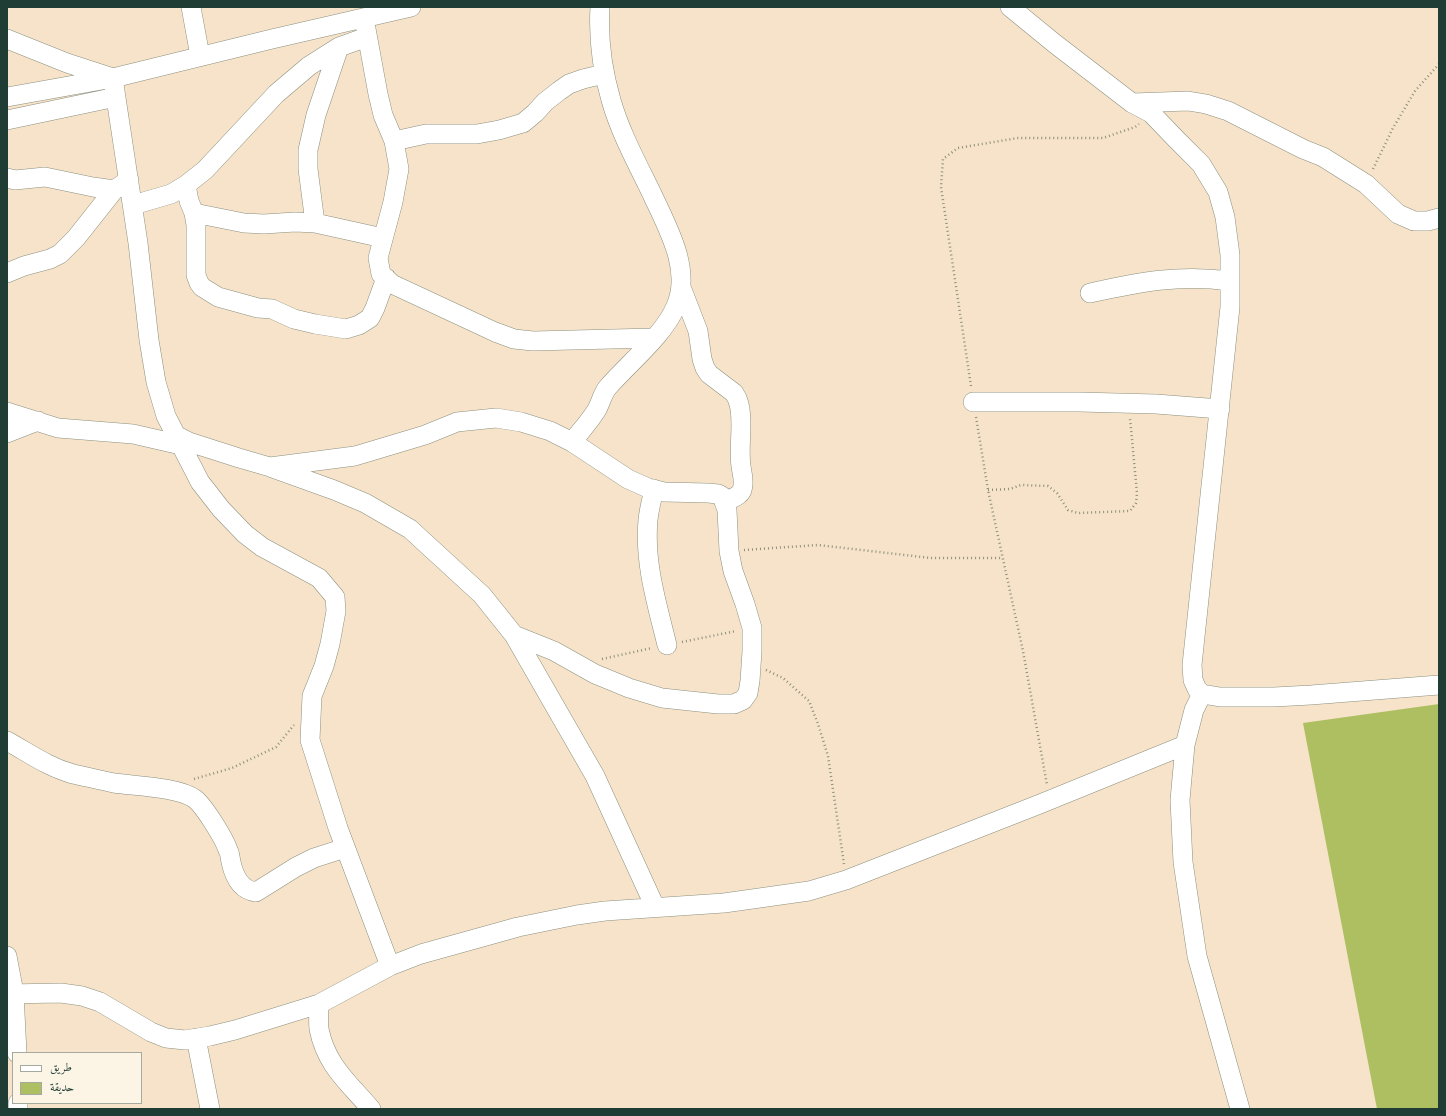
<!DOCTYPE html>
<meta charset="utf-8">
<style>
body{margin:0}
#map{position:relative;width:1446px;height:1116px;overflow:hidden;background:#f7e3c9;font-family:"Old Standard TT",Amiri,serif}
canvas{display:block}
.frame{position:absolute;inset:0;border:8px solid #1f3d34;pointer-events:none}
.legend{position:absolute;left:12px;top:1052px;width:130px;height:52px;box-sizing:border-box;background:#fcf5e5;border:1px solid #a4ab9e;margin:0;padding:5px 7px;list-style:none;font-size:12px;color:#1f3d34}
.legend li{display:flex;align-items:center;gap:8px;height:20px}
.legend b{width:20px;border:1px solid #a4ab9e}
</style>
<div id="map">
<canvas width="1446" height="1116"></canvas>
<div class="frame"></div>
<ul class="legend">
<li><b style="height:5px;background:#fff"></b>طريق</li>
<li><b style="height:11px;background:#aebf62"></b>حديقة</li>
</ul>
</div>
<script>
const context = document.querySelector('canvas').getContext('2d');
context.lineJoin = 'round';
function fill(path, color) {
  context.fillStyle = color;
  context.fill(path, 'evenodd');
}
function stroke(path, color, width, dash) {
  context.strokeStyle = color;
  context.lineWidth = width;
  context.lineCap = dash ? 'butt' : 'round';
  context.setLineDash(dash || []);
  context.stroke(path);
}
fill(new Path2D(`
 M1439,704V1109H1377L1303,723Z`), '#aebf62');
const minor = new Path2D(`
 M191,7L200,56
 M1010,7L1054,43L1132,103L1151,113L1176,139L1201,164L1218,192L1225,217L1230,255V307L1192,665L1193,680L1197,689L1202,694L1220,697H1274L1311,695L1439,685
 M364,18L378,94L383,115L394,141L399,169L393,202L378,258L381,274L392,284L495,332L514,339L533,341L653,338
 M7,39L67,63L113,78L138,243L149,340L156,382L166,416L200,482L221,509L245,534L262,547L319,578L335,597L336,611L330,644L324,666L312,696L310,740L338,828L390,966
 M7,97L113,78L272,39L411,7
 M1133,103L1188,101L1206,104L1228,111L1303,149L1323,157L1366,184L1398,214L1414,221H1428L1439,218
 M7,120L116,97
 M394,141L426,134H477L499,130L523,123L535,113L545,102L559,91L569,84L583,79L604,74
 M7,178L15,180L45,177L93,187L114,190
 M186,185L189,201L194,213L196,225V275L199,283L202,287L218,297L258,308L272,309L294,319L315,324L346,329L359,325L370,318L375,308L386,278
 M133,205L171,194L186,185L205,170L276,94L309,66L339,47L367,37
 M194,213L244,223L264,224L295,222L315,223L383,238
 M315,223L308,169V150L316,115L339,47
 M7,273L24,266L50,259L60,254L76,238L114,190L129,180
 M681,287L698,331L702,359L705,368L709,374L734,393C737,397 738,400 739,404C744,424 738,446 741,466C742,474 745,482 742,490C739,497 730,499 724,502
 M1090,293C1140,282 1179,274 1230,281
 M973,402H1079L1156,404L1220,409
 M7,412L58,428L133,434L181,445
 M7,433L38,421
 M177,436L189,442L239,458L270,467L334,490L365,503L410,529L482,595L514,635L595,776L655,907
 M572,442C580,432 589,422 596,411C601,403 602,394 608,387C629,363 664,335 676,306C692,269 667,227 652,194C637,163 620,132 611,100C602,69 598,39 600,7
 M270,467L355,456L425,435L457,422L496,418L521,422L550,431L572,442L628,479L648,488L664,492L708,493L718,494L722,496L727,510L729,551L733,571L745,604L752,628V651L750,681L748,693L743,700L734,704H718L662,698L629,688L595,674L554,651L514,635
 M654,489C652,499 649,509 648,520C644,563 657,604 667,645
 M1202,694L1194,710L1185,745L1180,800L1183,862L1197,956L1240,1109
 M7,741C29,753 48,767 73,774C86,777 101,780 114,783C135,786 179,787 195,799C204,806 224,838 228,850C230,853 230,858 231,862C234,876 240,890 256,892L296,867L314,858L345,848
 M7,956L14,993L17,1053
 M7,994L61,993L82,996L100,1002L151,1032L166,1038L185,1040L210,1036L235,1030L319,1004L390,966L421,954L518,927L577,915L605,911L724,903L809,891L846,880L1040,804L1185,745
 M319,1004C319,1012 318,1021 319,1029C326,1065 348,1082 371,1109
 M196,1038L210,1109
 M18,1103V1109`);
stroke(minor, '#8b907e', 20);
stroke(new Path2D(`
 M1373,169L1393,128L1415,91L1439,64
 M971,386L941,187L943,159L958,148L1018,138H1103L1135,127L1139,124
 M976,417L988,490L1023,651L1047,785
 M988,490L1010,489L1021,485L1048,486L1057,493L1068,510L1078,513L1130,511L1136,503L1137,493L1130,418
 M744,550L818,545L931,558H1002
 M682,642L736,631
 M602,659L652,648
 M766,670L783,678L809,701L818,724L828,756L844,864
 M194,779L232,768L276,747L294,725`), '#8b907e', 2.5, [1, 3]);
stroke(minor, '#fff', 19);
</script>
